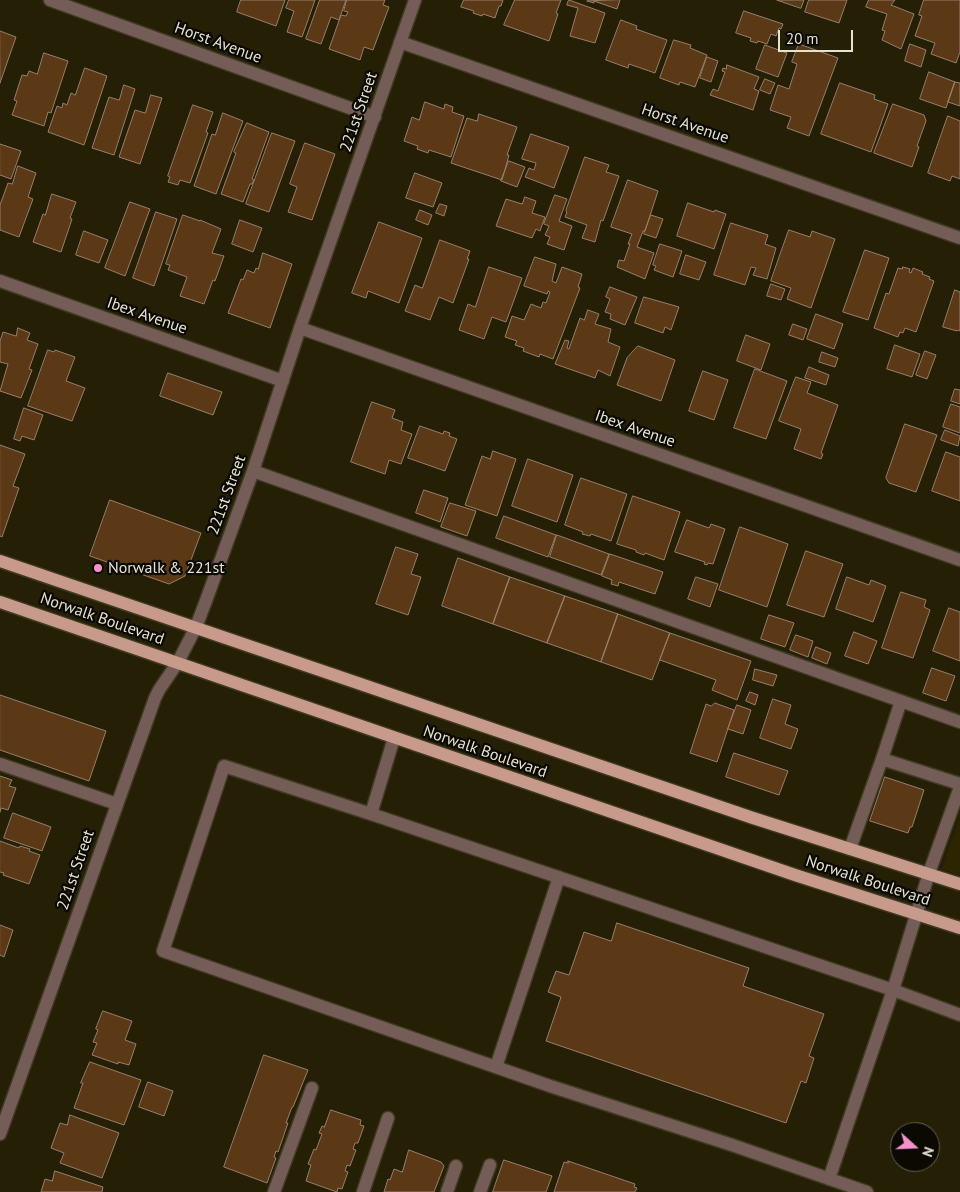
<!DOCTYPE html>
<style>
body{margin:0}
#map{position:relative;width:960px;height:1192px;overflow:hidden;background:#251f05;font-family:"PT Sans",sans-serif}
canvas{display:block}
.north{position:absolute;left:890px;top:1122px;width:50px;height:50px;box-sizing:border-box;background:#0b0902;border:1px solid #626055;border-radius:50%;rotate:110deg;font-size:14px;font-weight:700;line-height:20px;text-align:center;color:#e5e2d2}
.north::after{content:'';display:block;margin:auto;width:18px;height:22px;background:#f790cd;clip-path:polygon(50% 0,100% 100%,50% 72%,0 100%)}
.scale{position:absolute;left:778px;top:30px;width:75px;height:22px;box-sizing:border-box;border:2px solid #e5e2d2;border-top:0;padding-left:6px;font-size:15px;line-height:18px;white-space:nowrap;color:#e5e2d2;-webkit-text-stroke:4px #0b0902;paint-order:stroke}
</style>
<div id="map">
<canvas width="960" height="1192"></canvas>
<div class="north">N</div>
<div class="scale">20 m</div>
</div>
<script>
const context = document.querySelector('canvas').getContext('2d');
context.lineJoin = 'round';
function fill(path, color) {
  context.fillStyle = color;
  context.fill(path, 'evenodd');
}
function stroke(path, color, width, dash) {
  context.strokeStyle = color;
  context.lineWidth = width;
  context.lineCap = dash ? 'butt' : 'round';
  context.setLineDash(dash || []);
  context.stroke(path);
}
function drawText(font, color, halo, rows, align = 'center') {
  context.font = font + ' "PT Sans",sans-serif';
  context.lineWidth = 4.5;
  context.setLineDash([]);
  context.textBaseline = 'middle';
  context.strokeStyle = halo;
  context.fillStyle = color;
  for (const [text, x, y, turn = 0] of rows) {
    context.save();
    context.translate(x, y);
    context.rotate((+turn || 0) * Math.PI / 180);
    context.textAlign = isNaN(turn) ? turn : align;
    if (halo) context.strokeText(text, 0, 0);
    context.fillText(text, 0, 0);
    context.restore();
  }
}
fill(new Path2D(`
 M960,817V875L942,869Z`), '#2d2502');
const building = new Path2D(`
 M241,0H285L276,26L237,12Z
 M289,0H315L302,37L287,32L294,11L286,8Z
 M320,0H346L339,20L331,17L321,44L306,39Z
 M347,0H385L383,5L389,7L373,50L364,47L360,60L329,49L341,15L346,16L348,12L344,11Z
 M464,0H503L501,6H499L495,18L483,14L482,16L473,13L474,11L461,7Z
 M515,0H561L556,13L558,14L549,41L504,25Z
 M569,0L605,13L595,43L570,36L578,8L567,5Z
 M620,0L617,9L594,1V3L587,1Z
 M777,0H804L801,8Z
 M809,0H847L839,23L805,12Z
 M869,0H895L891,5L914,14L901,49L882,40L885,31L882,30L887,14L866,7Z
 M924,0H960V52L956,63L931,54L935,43L915,36L922,16L919,15Z
 M744,11L783,24L781,29L779,28L776,36L771,34L767,44L758,41L757,43L750,41L751,38L736,33Z
 M621,20L637,26L636,29L667,40L655,73L629,64L628,68L606,60Z
 M0,31L16,37L0,83Z
 M674,40L691,45L690,48L707,55L695,87L680,82L679,85L660,78Z
 M799,44L838,58L809,136L787,128L791,117L770,110L778,85L789,89L797,64L792,62Z
 M910,44L926,50L921,67L905,61Z
 M765,45L787,53L778,77L756,69Z
 M44,53L68,61L51,113L48,112L44,126L12,115L17,101L14,100L22,75L27,76L29,71L37,74Z
 M707,57L718,61L711,82L700,78Z
 M727,65L759,77L754,89L759,91L753,110L710,95L713,89L718,91L725,72L722,71L723,68L726,69Z
 M85,68L107,76L84,145L48,132L57,106L62,108L63,103L67,105L71,93L75,95Z
 M929,72L955,82L946,108L920,99Z
 M765,79L775,83L770,94L760,90Z
 M955,82L960,83V106L948,102Z
 M840,83L875,95L874,99L888,104L871,152L821,134Z
 M124,85L135,89L114,155L92,148L109,97L119,100Z
 M151,95L162,98L140,164L119,157L135,110L145,113Z
 M425,102L444,109L445,104L453,107L452,112L464,116L451,157L429,150L428,153L417,149L418,146L404,141L412,117L419,120Z
 M893,104L924,115L926,121L917,146L919,147L912,167L874,153Z
 M193,105L213,112L206,132L208,133L190,183L180,180L178,185L168,182L170,177L168,176Z
 M223,113L243,121L216,194L194,186L212,134L215,135Z
 M479,114L517,127L507,155H509L502,180L451,163L467,118L477,121Z
 M948,116L960,121V179L952,176L950,181L928,173Z
 M247,123L269,132L252,179L254,180L252,184H250L243,202L221,194L236,153L234,152Z
 M272,133L295,141L269,212L246,204Z
 M531,134L569,147L554,188L525,177L529,168L534,170L536,163L522,159Z
 M305,143L335,154L312,220L288,212L297,187L290,184Z
 M0,144L21,151L11,179L0,175Z
 M585,157L609,165L606,172L619,176L603,221L601,220L595,242L582,238L587,225L565,217L567,212L566,211Z
 M509,161L525,167L517,187L501,181Z
 M18,166L36,173L28,197L33,199L19,237L0,230V205L8,183L12,184Z
 M415,173L442,183L433,207L406,198Z
 M628,180L658,191L645,231H643L637,247L654,253L645,279L617,267L619,260L624,261L630,244H628L632,234L611,227Z
 M52,194L76,202L70,218L72,219L61,252L33,242L43,214L45,215Z
 M555,195L567,199L559,221L572,226L564,250L547,244L550,237L545,235L549,226L544,224Z
 M525,197L536,201L532,213L545,217L540,231L536,229L532,238L496,226L506,199L522,204Z
 M130,202L150,209L125,276L105,268Z
 M688,203L714,212L715,210L726,214L714,249L677,236Z
 M440,204L447,206L444,216L436,213Z
 M420,210L432,215L428,225L416,220Z
 M156,212L177,219L154,286L133,278Z
 M183,215L200,221V220L221,229L212,253L224,256L215,281L213,280L204,304L180,296L187,277L168,270L170,265L166,264Z
 M651,215L663,219L656,238L644,234Z
 M240,220L262,228L253,252L232,244Z
 M379,222L422,238L399,303L368,291L366,298L352,293Z
 M731,223L768,235L765,244L776,248L767,279L753,275L756,268L751,267L745,285L714,275Z
 M789,230L810,237L812,231L835,239L811,308L787,299L791,288L771,281Z
 M84,231L108,240L99,263L76,255Z
 M440,240L470,251L467,259H469L453,303L439,297L430,320L405,311L415,285L422,288Z
 M660,244L682,251L673,277L654,270L656,266L653,265Z
 M865,250L889,258L868,320L843,312Z
 M263,253L292,264L270,328L228,313L241,279L243,280L247,270L254,273L256,268L258,269Z
 M686,255L706,262L699,280L680,274Z
 M535,257L556,264L552,281L556,283L562,267L582,274L578,287L580,288L553,359L540,354L539,357L523,351L524,348L515,345L517,341L505,337L512,316L524,320L531,304L541,308L543,302L546,303L550,292L548,291L547,294L524,286Z
 M489,267L522,278L506,322L492,317L484,339L459,330L468,304L475,307Z
 M903,267L910,269L909,272L911,273L913,268L923,272L922,274L930,277L929,279L934,281L916,332L905,328L903,333L900,332L898,337L874,328L886,293L889,294L898,268L902,269Z
 M771,284L785,289L781,300L767,296Z
 M610,287L637,297L625,325L610,319L611,314L605,312L610,299L606,297Z
 M955,290L960,292V331L958,330L957,331L943,327Z
 M644,297L679,307L671,330L665,327L663,333L635,323Z
 M588,310L599,314L595,324L611,329L608,342L620,347L610,376L598,370L595,378L555,364L565,340L569,341L567,348L569,349L580,318L584,320Z
 M816,314L843,324L834,349L807,339Z
 M793,324L807,329L803,340L789,335Z
 M18,328L30,333L27,340L38,344L29,369L32,370L21,398L0,391L8,364L0,362V341L3,332L16,336Z
 M746,335L770,344L761,370L737,361Z
 M895,345L920,354L912,377L887,369Z
 M638,346L675,360L661,401L617,385L627,358Z
 M48,350L54,352L55,350L75,357L66,381L85,388L72,421L28,406Z
 M925,351L936,355L927,379L916,375Z
 M822,352L838,358L835,367L819,362Z
 M809,367L829,375L826,385L805,378Z
 M755,369L787,381L766,439L734,428Z
 M703,371L728,380L714,420L689,411Z
 M168,373L222,392L213,415L160,396Z
 M796,377L811,382L807,393L838,405L821,453L823,454L821,459L794,449L801,429L779,421Z
 M955,389L960,390V404L951,401Z
 M372,402L395,410L392,418L403,422L401,430L412,434L401,464L389,460L385,474L351,462Z
 M951,404L960,407V433L943,427Z
 M24,408L43,415L34,440L22,436L20,441L14,439Z
 M905,424L937,435L916,492L889,483L886,478Z
 M420,426L443,434L444,431L450,433L449,436L457,439L445,471L408,458Z
 M945,430L960,436L958,446L941,440Z
 M0,445L25,454L13,486L19,488L2,537L0,536Z
 M493,451L516,459L497,516L465,505L482,456L490,459Z
 M946,452L960,457V501L932,491Z
 M528,459L573,475L557,522L512,506Z
 M581,478L627,494L611,541L591,534L590,536L582,534L583,532L565,525Z
 M424,490L448,498L440,522L416,513Z
 M633,496L680,512L664,560L645,553L644,555L636,552V550L617,544Z
 M110,500L201,533L185,576L169,584L90,556Z
 M450,503L476,511L467,536L441,527Z
 M504,516L556,535L548,557L496,538Z
 M687,520L709,528L711,524L725,529L713,564L708,563L707,565L704,564L705,562L675,552Z
 M740,527L788,544L767,607L719,590Z
 M557,535L609,554L601,575L550,557Z
 M396,547L418,554L411,574L421,577L408,615L376,604Z
 M806,551L843,564L824,617L787,605Z
 M610,554L663,572L655,594L619,582L618,586L611,584L612,580L602,576Z
 M458,558L510,577L493,624L442,606Z
 M510,577L565,596L547,643L493,624Z
 M696,577L718,584L710,607L688,599Z
 M847,577L869,585L871,580L886,586L873,622L836,609Z
 M901,592L926,600L924,607L930,610L913,658L882,648Z
 M565,596L618,614L601,662L547,643Z
 M949,608L960,612V661L933,651Z
 M618,614L670,633L652,680L601,662Z
 M769,615L794,623L785,647L761,639Z
 M854,632L877,641L868,664L845,656Z
 M670,633L751,661L737,700L712,690L716,680L660,660Z
 M796,635L813,641L808,657L790,650Z
 M816,647L831,653L827,664L812,658Z
 M932,668L955,676L946,701L923,693Z
 M755,669L777,675L773,686L753,680Z
 M750,692L758,695L755,705L746,701Z
 M0,695L106,731L89,781L0,750Z
 M773,699L791,705L785,724L798,729L791,749L760,738Z
 M715,703L734,710L717,762L690,753L706,704L711,706Z
 M737,705L751,710L743,734L728,729Z
 M734,753L788,771L779,795L726,777Z
 M0,776L12,780L9,786L16,788L8,810L1,808L0,812Z
 M885,777L924,790L912,827H910L908,833L870,821Z
 M13,813L51,827L42,851L4,838Z
 M0,841L19,848L20,846L30,849L29,851L40,855L29,884L3,875L4,873L0,872Z
 M617,923L749,968L743,986L824,1014L809,1056L814,1058L806,1083L801,1081L786,1123L546,1041L561,997L548,992L556,971L569,975L584,932L611,941Z
 M0,925L13,930L4,957L0,955Z
 M103,1011L132,1021L125,1040L136,1044L129,1065L118,1062V1064L92,1055L97,1043L93,1042L98,1030L96,1029Z
 M264,1055L308,1070L293,1107H292L286,1123H288L278,1152L276,1151L274,1157L276,1158L267,1183L224,1167Z
 M90,1062L141,1080L124,1125L74,1108L83,1083H81Z
 M148,1082L173,1091L164,1116L139,1107Z
 M331,1110L361,1120L360,1125L364,1126L358,1143H355L353,1149L356,1150L350,1166L347,1165L345,1171L348,1172L342,1189L338,1188L337,1192L306,1181L311,1165L308,1164L314,1149L316,1150L322,1134L319,1133L322,1126L324,1127Z
 M70,1115L119,1133L102,1178L60,1163L64,1153L51,1148L60,1123L67,1125Z
 M409,1150L441,1162L444,1166L434,1192H384L388,1179L390,1180L394,1169L402,1172Z
 M504,1160L552,1176L546,1192H493Z
 M568,1161L635,1184L634,1187L637,1188L635,1192H554L564,1162L568,1163Z
 M55,1171L103,1187L102,1192H41L45,1179L52,1181Z`);
fill(building, '#5b3916');
stroke(building, '#977f6a', 1);
const minor = new Path2D(`
 M50,0L375,117
 M400,42L960,238
 M0,281L283,381
 M300,328L960,560
 M253,471L960,722
 M394,738L371,814L224,766L163,951L550,1086L732,1145L867,1192
 M882,759L901,701
 M0,764L117,804
 M960,787L929,873L893,990L960,1015
 M371,814L893,990L829,1179
 M850,849L882,759L960,784
 M496,1067L559,877
 M0,1134L155,698L159,690L178,662L196,627L207,598L253,471L300,328L415,0
 M274,1192L312,1088
 M363,1192L388,1118
 M447,1192L456,1166
 M480,1192L490,1165`);
const major = new Path2D(`
 M0,561L753,818L960,884
 M0,602L795,875L960,928`);
stroke(minor, '#403a22', 15);
stroke(major, '#403a22', 15);
stroke(minor, '#735d56', 12);
stroke(major, '#c89a8c', 12);
for (const [x, y, r, color] of [
 [98,568,5,"#f790cd"]
]) {
  const dot = new Path2D();
  dot.arc(x, y, r, 0, 2 * Math.PI);
  context.fillStyle = color;
  context.fill(dot);
  stroke(dot, '#0b0902', 2);
}
drawText('16px', '#e5e2d2', '#0b0902', [
 ["Horst Avenue",218,43,20],
 ["221st Street",359,112,-71],
 ["Horst Avenue",685,124,19],
 ["Ibex Avenue",147,316,19],
 ["Ibex Avenue",635,429,19],
 ["221st Street",227,495,-70],
 ["Norwalk Boulevard",102,619,19],
 ["Norwalk Boulevard",485,752,19],
 ["221st Street",76,870,-71],
 ["Norwalk Boulevard",868,881,18]
]);
drawText('16px', '#e5e2d2', '#0b0902', [
 ["Norwalk & 221st",108,568]
], 'left');
</script>
